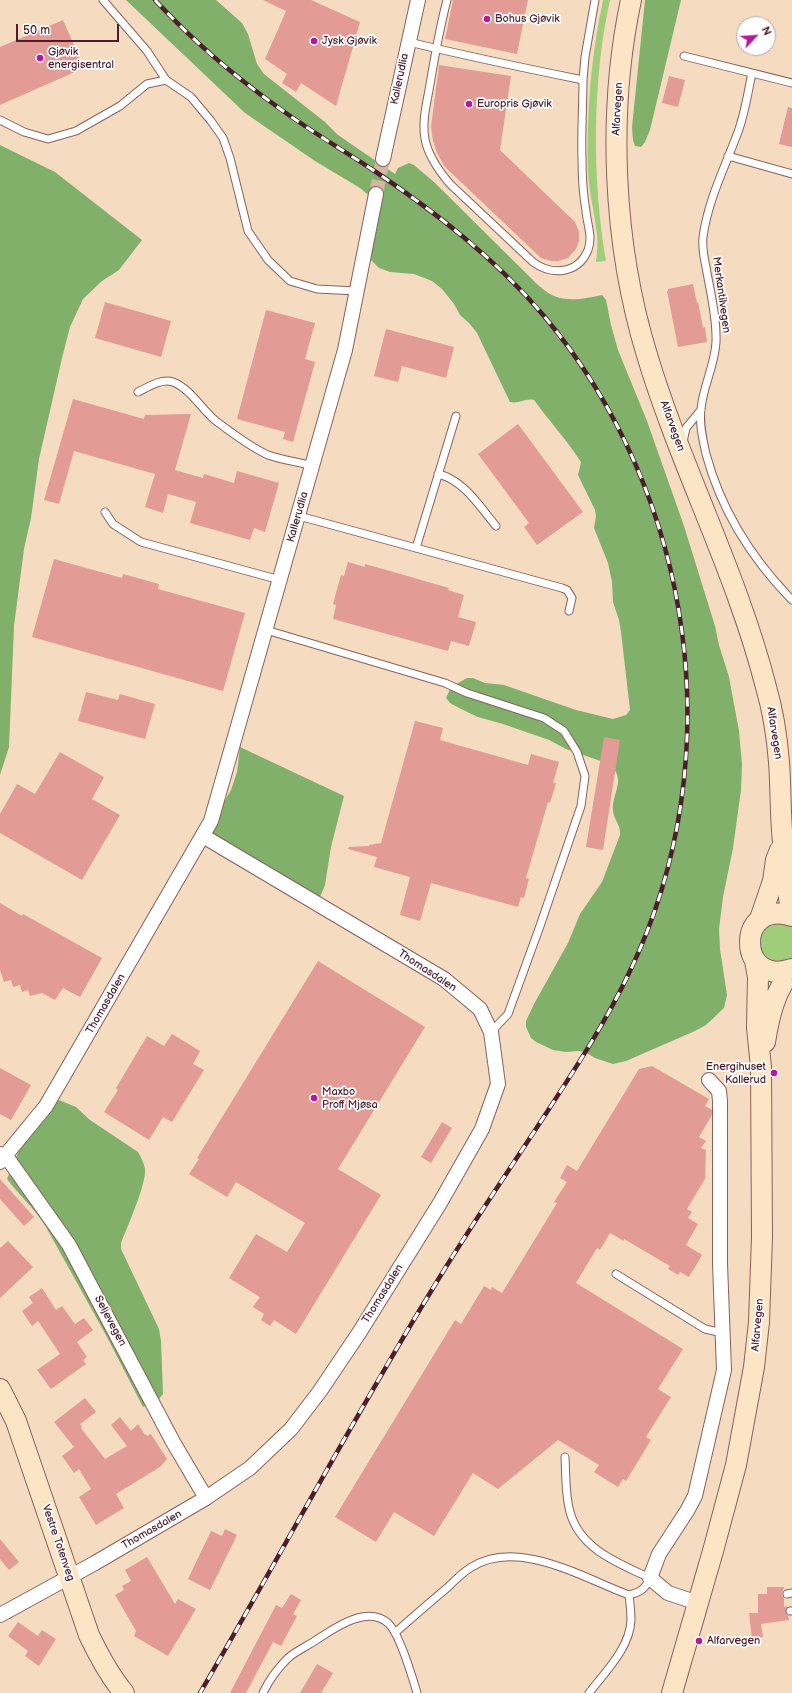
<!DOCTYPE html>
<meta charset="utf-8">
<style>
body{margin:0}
#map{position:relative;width:792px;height:1693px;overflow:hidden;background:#f5dcc1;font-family:"Balsamiq Sans",sans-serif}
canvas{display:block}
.north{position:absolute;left:736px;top:16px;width:40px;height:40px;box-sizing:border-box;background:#fff;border:1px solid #b7a5aa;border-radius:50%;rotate:65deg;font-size:11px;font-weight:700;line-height:16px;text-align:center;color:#4a1f2b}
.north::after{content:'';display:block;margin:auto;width:14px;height:18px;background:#b5179e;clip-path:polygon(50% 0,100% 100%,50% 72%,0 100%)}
.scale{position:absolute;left:16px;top:24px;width:103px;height:18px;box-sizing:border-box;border:2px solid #4a1f2b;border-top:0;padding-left:5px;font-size:12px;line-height:14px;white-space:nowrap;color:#4a1f2b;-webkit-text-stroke:3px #fff;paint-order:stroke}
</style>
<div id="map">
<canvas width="792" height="1693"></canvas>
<div class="north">N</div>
<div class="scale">50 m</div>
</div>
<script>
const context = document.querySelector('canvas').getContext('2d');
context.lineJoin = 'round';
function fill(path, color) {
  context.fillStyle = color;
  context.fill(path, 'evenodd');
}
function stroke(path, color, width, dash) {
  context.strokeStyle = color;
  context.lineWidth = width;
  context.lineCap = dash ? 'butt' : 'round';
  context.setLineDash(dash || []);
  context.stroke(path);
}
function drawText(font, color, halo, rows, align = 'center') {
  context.font = font + ' "Balsamiq Sans",sans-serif';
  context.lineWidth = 3.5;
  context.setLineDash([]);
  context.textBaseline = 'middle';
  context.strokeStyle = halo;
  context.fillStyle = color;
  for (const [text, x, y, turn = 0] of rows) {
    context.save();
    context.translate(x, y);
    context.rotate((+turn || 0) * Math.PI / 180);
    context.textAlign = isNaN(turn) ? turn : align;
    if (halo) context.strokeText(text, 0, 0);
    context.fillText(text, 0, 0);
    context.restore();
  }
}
fill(new Path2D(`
 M603,0H610C592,80 592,180 606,261L596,262C597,253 598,244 597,235C595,214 589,193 588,172C586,114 591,57 603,0Z
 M770,923L792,925V959C782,966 766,963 760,951C759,948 759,942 758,938Z`), '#a0cd7a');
fill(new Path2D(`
 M126,0H216L242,23L248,34L257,64L264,74L325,122L338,135L395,174L398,168L409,163L414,165L434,182L537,284C542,288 547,293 552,295C567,303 587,298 602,295L606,300L611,325L618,350L647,421L684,526L715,626L719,645L729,677L739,731L742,764L741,790L733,848L723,897L719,929L720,949L727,995L724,1008L706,1025L695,1031L626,1061L613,1064L595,1058L585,1052L578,1051L566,1052L553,1050L536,1042L531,1038L526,1027V1021L534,1004L568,943L580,914L602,882L620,835C621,825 614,820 613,811C611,793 628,780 609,764L566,749L549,740L503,724L478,717L461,709L450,703L446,698L451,687L467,678H473L485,683L504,685L576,710L613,719L626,715L630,710L621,632L619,620L613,602L612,582L608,563L594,528L596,516L595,510L578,475L581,462C567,440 549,421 534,400C525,398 519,404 510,402L477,333L469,323L460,315L454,304L442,289L432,281L414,274L390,272L379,268L370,259L378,203L360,188L315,161L245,113Z
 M645,0H681L650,130L645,142L641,147L635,146L633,140L632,127Z
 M0,145L55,172L142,240L119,270L102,281L83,299L70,327L62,358L39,459L31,518L24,549L14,626L9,747L0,775Z
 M240,747L344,796L331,847L325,885L320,897L216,842L212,830L215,818L231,790L237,772Z
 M59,1100L76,1107L90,1120L138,1152C141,1157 144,1163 145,1169C147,1182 127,1228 121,1243V1249L159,1329L161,1341L163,1394L159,1399L143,1407L107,1337L46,1227C35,1209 19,1195 7,1179L22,1143L48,1106Z`), '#80b06a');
fill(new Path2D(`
 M263,0H311L360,22L336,106L301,83L296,92L282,83L287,74L265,59L286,11Z
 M453,0H528L517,54L445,39Z
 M63,20L84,68L0,105V47Z
 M439,65L511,76L500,150L575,222L579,232V241L576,249L568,258L558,261H551L541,258L445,167L437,153L433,141L431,127Z
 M669,76L685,80L678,107L662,103Z
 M788,107L792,108V147L779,144Z
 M693,284L697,303L698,302L703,328L705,327L707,342L678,347L667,291H668V289Z
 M105,302L171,321L161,357L95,338Z
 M266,310L315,323L305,359L315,362L293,442L283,439L285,432L237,419Z
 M386,329L454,347L446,378L402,366L398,382L374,376Z
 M73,399L144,419L145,415L191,414L175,470L203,478L204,474L234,483L237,471L279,483L265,532L254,528L250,540L190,523L196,502L168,494L163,513L145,507L155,474L74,451L59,504L44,500Z
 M518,424L583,512L537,545L524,527L529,523L478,454Z
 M54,559L122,578L123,574L159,584L158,589L245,613L223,691L32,637Z
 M348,562L365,567V564L383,569L449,588L448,590L464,595L458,617L476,622L469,646L451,641L448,651L333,619L336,605L333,604L341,575L344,576Z
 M86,692L118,700L120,694L155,704L145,739L78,721Z
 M415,721L443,728L440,740L528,765L531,754L559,762L553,783H556L550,803L548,802L526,878L529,879L524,898L521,897L518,907L431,883L420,921L400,915L410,877L374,867L377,857L348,849L349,847L369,846V845L381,843Z
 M604,737L620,740L603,850L586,847Z
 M60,752L104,777L92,799L120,815L82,880L0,833V814L17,784L35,794Z
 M0,903L22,916L23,914L102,958L80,997L63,988L55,1000L42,993L30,996L28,990L22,992L20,985L13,987L11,980L4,982L0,970Z
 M318,961L425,1027L338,1169L381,1195L296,1334L274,1320L270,1326L261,1320L264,1314L253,1307L260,1297L229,1278L256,1234L287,1252L305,1223L236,1182L227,1197L189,1174L199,1159L197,1158Z
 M172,1034L200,1051L193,1064L204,1070L172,1122L163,1117L149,1140L104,1112L118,1090L116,1088L147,1036L164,1046Z
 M652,1066L709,1099L705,1106L712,1110V1115L699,1137L706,1141L701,1148L706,1150L705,1179L687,1209L692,1212L688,1218L698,1224L686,1245L702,1255L689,1277L680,1272L678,1275L668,1269L670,1266L624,1239V1241L610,1233L600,1250L597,1248L576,1283L683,1349L658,1389L671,1397L646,1437L651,1440L626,1481L623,1479L618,1487L594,1472L599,1465L558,1440L498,1489L473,1473L434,1536L394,1512L376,1542L335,1517L455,1320L461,1324L484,1286L491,1290L492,1287L502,1293L557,1203L554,1202L567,1182L560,1178L567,1165L577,1171L639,1069Z
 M0,1068L31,1085L11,1120L0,1114Z
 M442,1122L452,1128L431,1163L421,1157Z
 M0,1179L34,1217L24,1226L0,1199Z
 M8,1241L33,1267L0,1298V1248Z
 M42,1288L56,1310L62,1306L75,1324L84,1318L93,1330L77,1342L87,1357L83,1360L86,1364L51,1389L37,1370L60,1354L38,1321L32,1326L22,1311L33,1303L29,1297Z
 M85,1398L96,1412L80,1424L82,1427L81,1428L105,1459L127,1446L111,1425L120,1417L131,1431L138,1424L145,1435L146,1434L147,1436L151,1434L167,1459L160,1467L116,1494L124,1508L96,1525L79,1497L91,1489L79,1469L74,1473L62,1456L74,1447L54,1422Z
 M225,1529L237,1535L210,1590L188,1579L211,1531L222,1536Z
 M0,1539L19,1562L9,1570L0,1559Z
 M147,1557L175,1604L178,1599L196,1609L168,1656L134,1636L136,1631L115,1595L124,1590L122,1586L131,1581L125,1570Z
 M767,1587H784L782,1595L784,1598V1607L787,1606L786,1613L788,1616L789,1620L761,1624L763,1637L752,1639L749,1613H758V1594H767Z
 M291,1594L301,1600L293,1614L297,1616L281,1646L273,1642L246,1693H230L276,1605L282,1608Z
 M18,1622L38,1636L42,1630L56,1639L39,1666L25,1656L28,1651L8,1636Z
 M317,1664L333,1673L321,1693H300Z`), '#e29b95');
stroke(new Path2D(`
 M376,194L383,159`), '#d3b6a3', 14, [14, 7]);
const service = new Path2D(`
 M103,0L147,51L166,80L191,97L211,121L223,138L230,158L248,231L268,260L290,281L317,289L357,291
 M409,42C466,56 524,68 583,80C583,106 581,133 582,159C582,176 583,194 586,211C587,224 593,237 588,250C578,274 552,276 533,262L450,184C439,171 428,156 425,139C422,123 426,106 429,90C434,60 439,30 447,0
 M684,56L792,83
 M752,73C748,92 745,113 738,132C725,167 708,200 703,237C702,247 704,258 706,267C710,291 717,317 716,342C715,365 703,386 701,409C699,424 703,440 706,454C721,510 752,559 792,600
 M583,80L585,57L595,0
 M0,120L24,132L48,139L76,131L120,106L147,84L166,80
 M728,156L792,174
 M138,392C148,387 162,378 173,382C191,389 202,410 216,421C232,433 250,447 268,455C282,460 299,462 313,466
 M683,442L686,428L701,410
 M438,474C464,480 480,507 496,526
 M105,512L113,524L141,542L280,580
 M299,516L562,588L567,590L572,598L569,611
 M416,548L456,416
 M266,630L445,683L467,693L544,718L564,731L577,752L585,776L581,806L540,926L508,1014L491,1032
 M616,1274L705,1329L723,1333
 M787,1594L792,1593
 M790,1611H792
 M396,1632C413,1617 430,1602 447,1588C454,1581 462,1573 470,1568C517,1537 583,1578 629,1595C641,1592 645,1589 650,1578C618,1563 580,1549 570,1512C565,1494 566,1475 565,1457
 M263,1693C269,1680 277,1669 288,1658C295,1652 305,1647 313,1642C332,1630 366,1604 388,1623C400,1634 412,1676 417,1693
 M589,1693C605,1672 630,1648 631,1620C631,1612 630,1603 629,1595`);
const minor = new Path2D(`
 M383,159L418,0
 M0,1154L6,1156L69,1245L173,1442L206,1498
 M0,1162L46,1106L211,821L345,350L376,194
 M698,1603L668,1593L650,1578L659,1554L687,1511L695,1496L724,1370L720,1264V1101L719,1091L709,1080
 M0,1615L95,1563L206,1498L250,1468L291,1429L320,1391L359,1333L440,1203L482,1129L498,1084L491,1032L480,1009L444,979L203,836`);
const secondary = new Path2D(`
 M631,0C607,113 613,244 647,355C681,468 737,573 766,687C773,711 777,737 779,762C781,788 780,815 783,842C783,848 786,854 787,860C789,877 786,895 792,912
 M792,916C735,898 737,988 792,969
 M760,919L773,881L776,860L780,850
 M765,1042C769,1017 775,990 792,970
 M0,1389L16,1421L89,1635C99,1656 109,1675 124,1693
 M672,1693L713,1551L736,1465L754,1367L759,1322L762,1237L761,1067L757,1028L758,977L755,961`);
stroke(service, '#866160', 9);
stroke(minor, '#866160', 16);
stroke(secondary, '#866160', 22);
stroke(service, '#fff', 7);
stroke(minor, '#fff', 14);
stroke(secondary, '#fce5c4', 20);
const rail = new Path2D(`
 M155,0C192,40 234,76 279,108C309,130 341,149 373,170C435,212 495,258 544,316C695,496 732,758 630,971C607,1020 577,1066 547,1112C508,1172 467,1231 430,1293C350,1424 278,1560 200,1693`);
stroke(rail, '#4a1f2b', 4.5);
stroke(rail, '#fff', 3, [9]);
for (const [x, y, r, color] of [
 [487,19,4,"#b5179e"],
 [314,41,4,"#b5179e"],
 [40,58,4,"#b5179e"],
 [469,104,4,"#b5179e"],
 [774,1073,4,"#b5179e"],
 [314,1098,4,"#b5179e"],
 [699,1641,4,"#b5179e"]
]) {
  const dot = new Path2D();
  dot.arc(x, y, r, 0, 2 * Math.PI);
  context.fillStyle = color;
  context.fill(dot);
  stroke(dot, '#fff', 1.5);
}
drawText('11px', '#4a1f2b', '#fff', [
 ["Bohus Gjøvik",495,19],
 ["Jysk Gjøvik",322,41],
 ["Gjøvik",48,52],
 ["energisentral",48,65],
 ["Europris Gjøvik",477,104],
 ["Energihuset",766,1067,"right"],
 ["Kallerud",766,1080,"right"],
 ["Maxbo",322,1092],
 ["Proff Mjøsa",322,1105],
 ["Alfarvegen",707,1641]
], 'left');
drawText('11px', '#4a1f2b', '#fff', [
 ["Kallerudlia",400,79,-78],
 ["Alfarvegen",618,109,-87],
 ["Merkantilvegen",721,295,82],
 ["Alfarvegen",672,426,70],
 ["Kallerudlia",298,517,-74],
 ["Alfarvegen",774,733,81],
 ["Thomasdalen",427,971,33],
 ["Thomasdalen",106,1004,-60],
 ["Thomasdalen",383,1294,-58],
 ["Seljevegen",110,1321,62],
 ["Alfarvegen",758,1325,-85],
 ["Thomasdalen",152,1530,-30],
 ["Vestre Totenveg",58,1543,71]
]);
</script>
